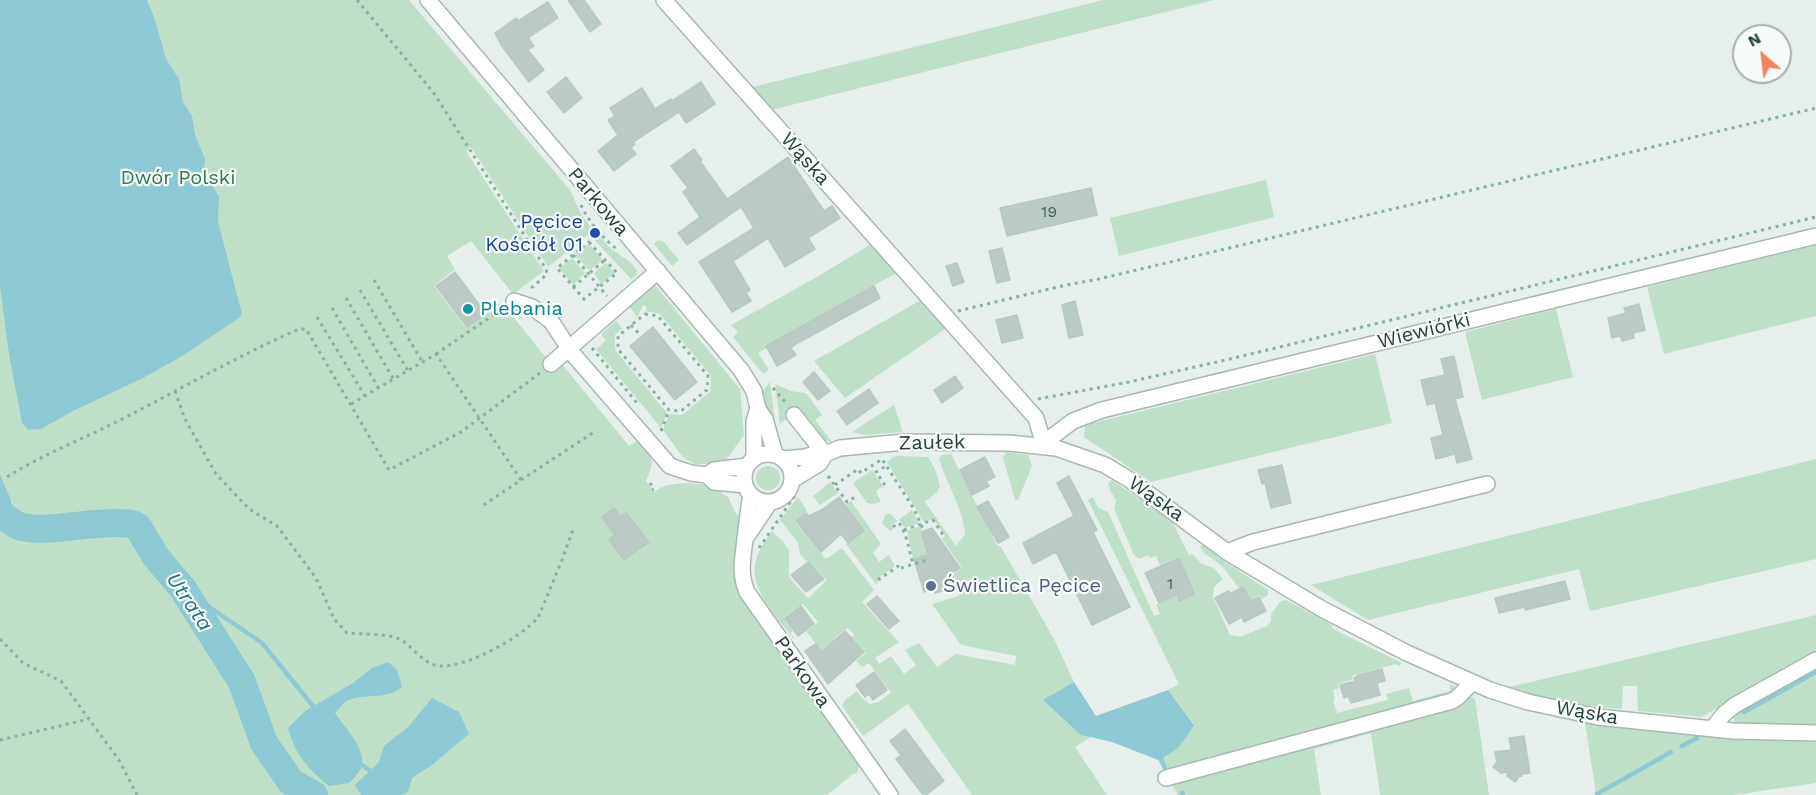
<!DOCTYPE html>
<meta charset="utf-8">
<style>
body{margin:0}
#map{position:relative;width:1816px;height:795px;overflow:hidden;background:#e6efeb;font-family:"Work Sans",sans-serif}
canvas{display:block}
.north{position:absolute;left:1732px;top:24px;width:60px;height:60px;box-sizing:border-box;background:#f7fbf9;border:2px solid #a3b1ad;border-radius:50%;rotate:332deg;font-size:16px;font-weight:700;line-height:24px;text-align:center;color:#24423a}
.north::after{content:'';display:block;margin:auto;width:21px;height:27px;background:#f4845f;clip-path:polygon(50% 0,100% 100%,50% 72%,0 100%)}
</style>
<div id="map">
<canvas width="1816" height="795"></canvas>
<div class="north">N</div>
</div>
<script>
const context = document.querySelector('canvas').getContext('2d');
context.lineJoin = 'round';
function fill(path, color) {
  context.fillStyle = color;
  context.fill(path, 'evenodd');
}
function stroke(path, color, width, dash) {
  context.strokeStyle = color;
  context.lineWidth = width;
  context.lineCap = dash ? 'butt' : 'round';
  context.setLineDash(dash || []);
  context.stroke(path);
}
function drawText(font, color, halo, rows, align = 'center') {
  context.font = font + ' "Work Sans",sans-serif';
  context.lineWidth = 4.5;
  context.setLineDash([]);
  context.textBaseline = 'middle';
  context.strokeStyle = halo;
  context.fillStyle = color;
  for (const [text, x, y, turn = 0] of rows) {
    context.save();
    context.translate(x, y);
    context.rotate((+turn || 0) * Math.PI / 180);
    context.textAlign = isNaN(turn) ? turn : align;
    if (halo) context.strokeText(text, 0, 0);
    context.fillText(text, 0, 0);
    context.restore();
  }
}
fill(new Path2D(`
 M0,0H409L570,190L582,216L592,228L589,230L596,239L600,236L610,248L630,262L637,270L636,275L631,279L589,234L548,267L471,147L466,151L544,271L513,294L471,241L447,256L455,269L434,286L466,328L502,303L555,369L562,364L629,446L639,439C652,456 656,460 646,481L654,492C673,478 700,485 722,486V494L728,497L736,514L741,515C736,544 730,570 742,598L859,765L857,773L853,774L827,795H0V519L8,523L15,521L11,500L0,474Z
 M1103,0H1214L771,110L749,88Z
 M1266,180L1274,217L1119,256L1110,218Z
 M658,240L664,242L679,260L672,266L654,244Z
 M873,243L898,272L766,346L767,348L758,353L769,370L763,374L733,337L738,332L731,325L817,277Z
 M589,244L603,260L590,270L588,269L575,255Z
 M1816,245V316L1664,354L1647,287Z
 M572,258L585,273L573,285L559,268Z
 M606,263L615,273L601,284L594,273Z
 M655,285L740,389L744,435L723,464H694L682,456L663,430L669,414L682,415L710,392L711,376L660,314L646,311L647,307L643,305L637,317L629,306Z
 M921,300L948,327L845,398L814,361Z
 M1556,309L1573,377L1482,400L1465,332Z
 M616,321L622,329L615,335V350L667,413L661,428L596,349L606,341L601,334Z
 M1375,354L1392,423L1151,482L1084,437L1085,425Z
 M770,382L775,421L774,432L762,392Z
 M775,384L791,391L806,393L822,415L815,420L832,442L824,440L797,409L780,424Z
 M894,405L903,432L866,435L852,432Z
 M1006,452L1028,455L1032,466L1018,500H1015L1003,458Z
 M951,454L997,545L1001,547L1054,639L1074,682L1044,700L1091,737L1075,747L1107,795H972L908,704L863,736L842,706L845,700L857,691L864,700L870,704L878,702L891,693L869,663L862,667L856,661L866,653L852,637L854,634L847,628L834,639L844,650L830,661L806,631L820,621L818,622L803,604L784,617L793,631L790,633L794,637L793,638C778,618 747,587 756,560C759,549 766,540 772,531L783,541L789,550V577L808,598L827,580L807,560L806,561L800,554L798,542L780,520L798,497L807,511L795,522L826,559L842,548L874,590L862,602L899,642L875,658L879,664L891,656L904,674L916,665L905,650L919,643L937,667L956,654L1015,665L1016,656L961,645L932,604L959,596L954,574L962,568L942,539L945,536L933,519L924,522L887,462L893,457L898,456L928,457L935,469L940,486L937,492L925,502L956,546L965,534C963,507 946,484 939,458L942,455Z
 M1816,459V559L1590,611L1579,569L1368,620L1311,585Z
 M756 478a12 12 0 1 1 24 0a12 12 0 1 1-24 0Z
 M872,470L883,486L876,491L881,502L874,504L867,503L853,483Z
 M1112,480L1172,521L1189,555L1192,554L1202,564L1214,568L1223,579L1214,587L1213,597L1230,635L1240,637L1267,626L1271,621V614L1281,601L1286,600L1331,624L1333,629L1402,663L1399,666L1395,664L1352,676L1353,679L1338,684L1339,688L1333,690L1335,699L1333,700L1337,713L1388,700L1386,694L1409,688L1413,701L1450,691V684L1475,699L1489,795H1380L1371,733L1314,749L1321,795H1178L1158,760L1167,757L1194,724L1168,690L1179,684L1088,500L1093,497L1098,508L1108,512L1154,616L1160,614L1156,605L1176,596L1179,601L1196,594L1179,557L1160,565L1156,556L1150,558L1148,555L1139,559L1134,555L1114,509L1116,500L1110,490L1108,483Z
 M830,482L838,493L820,505L813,496Z
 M851,501L881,544L873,553L879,562L889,555L895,566L877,579L878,582L876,584L846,544L864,531L846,505Z
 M912,510L919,523L905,528L899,520L892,525L893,529L890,531L882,523L886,514H891L897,521Z
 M921,526L922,530L920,531L927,555L913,559L907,531Z
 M1204,545L1219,558L1268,590V595L1262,599L1259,595L1251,600L1243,586L1239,588L1222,566L1203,552L1200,546Z
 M1816,615V655L1701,717L1638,711L1637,686H1623L1622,709L1584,706L1501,689Z
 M1816,666V726L1742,724L1735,722L1733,716L1736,710Z
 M1585,722L1647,730L1816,742V783L1734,795H1596Z`), '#bfe0c8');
fill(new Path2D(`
 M0,0H147L155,20L166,59L179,79L183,102L192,116L195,135L205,159L204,171L219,197L218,222L242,314L239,318L184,355L143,378L73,411L41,429L28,430L22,423L9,354L0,286Z
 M0,474L11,500L12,511L15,521L8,524L0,519Z
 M388,662L397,670L402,687C384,702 363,691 345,702C342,704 338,710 335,713C344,727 368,750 361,768C359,773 353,778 349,783L329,786C309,770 294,753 288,728L305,711L353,683L372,668Z
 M1074,682L1096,716L1168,690L1194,725C1185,740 1176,754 1158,760L1112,742L1081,735L1043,700Z
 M432,698L459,712L469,734L432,765L412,778L408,792L401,795H361L355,785L379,762L384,746L408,727Z`), '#8ec9d4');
stroke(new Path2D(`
 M183,589L262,643L313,706
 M1744,712L1816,672
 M1682,746L1697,738
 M1161,759L1165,768
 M362,765L369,770
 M1182,793L1183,795
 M1597,794L1671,752`), '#8ec9d4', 4.5);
stroke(new Path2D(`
 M0,513C6,518 12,523 19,526C41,534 89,522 116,523C124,523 132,523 138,527L156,557L183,589L242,682L264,743L291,782L314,795`), '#8ec9d4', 28);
const building = new Path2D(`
 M568,0H584L601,24L590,32Z
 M548,2L558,18L528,38L534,46L528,50L544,70L529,82L501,45L495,33L516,18L518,21Z
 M566,77L582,98L564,113L547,92Z
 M701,82L715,104L686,123L679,112L633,142L635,144L631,148L636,154L614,171L598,151L618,135L608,120L615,116L610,108L642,88L655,109L671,99L672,101Z
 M694,149L702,160L700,161L727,199L788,157L824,211L832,206L840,218L808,238L815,249L785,267L768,238L733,261L750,290L746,293L751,301L732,312L699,262L754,228L741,207L687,245L678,233L700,217L683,192L688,188L671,166Z
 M1091,188L1097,215L1007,236L1000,208Z
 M1002,248L1010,280L997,283L989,251Z
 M957,263L964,282L953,286L946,266Z
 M455,272L486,314L467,327L436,286Z
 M874,286L880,298L796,344L791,348L796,355L777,366L766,346Z
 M1075,301L1083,335L1069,338L1062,305Z
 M1639,304L1645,330L1633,333L1634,338L1622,341L1620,336L1612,338L1608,318L1626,313L1624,308Z
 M1017,315L1023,338L1002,343L996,320Z
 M653,327L697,382L675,400L630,346Z
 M1454,356L1463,397L1455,399L1472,459L1457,463L1455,454L1436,459L1431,438L1443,435L1435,403L1427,405L1421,380L1445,375L1441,359Z
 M814,372L830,391L818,400L803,382Z
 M955,376L963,388L942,403L934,390Z
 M869,389L878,403L847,425L837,411Z
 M985,457L995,477L986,481L989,486L972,495L960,470Z
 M1282,465L1291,503L1271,508L1265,483L1262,484L1258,470Z
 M1069,476L1097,530L1093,532L1130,607L1092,625L1056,552L1033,564L1023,543L1074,516L1057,483Z
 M839,497L864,531L848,543L841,534L821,552L796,521L806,513L809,516L823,509Z
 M988,501L1009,537L998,543L977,507Z
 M614,508L621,517L626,513L649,542L624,560L609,540L615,535L602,517Z
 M932,528L960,568L952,573L956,587L935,593L934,589L924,592L914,559L928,555L921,532Z
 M1179,558L1195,594L1179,601L1177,595L1159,603L1145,573Z
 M808,562L824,579L806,592L791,575Z
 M1565,581L1570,599L1525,610V607L1499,613L1495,598Z
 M1243,587L1251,601L1259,597L1266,611L1244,622L1242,617L1229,624L1215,598L1229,591L1230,594Z
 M877,596L899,621L889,629L867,604Z
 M801,606L814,624L798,636L785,618Z
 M845,631L864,652L828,684L805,651L816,644L822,652Z
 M1382,669L1385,681L1377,683L1380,695L1351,703L1348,696L1344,698L1340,685L1355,681L1354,678L1359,675Z
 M874,672L887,690L873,700L869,694L865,697L856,685Z
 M905,729L944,781L926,795H923L896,759L901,755L890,741Z
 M1524,736L1530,773L1522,774V776L1519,777L1515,782L1507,776L1508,772L1501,773L1493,767L1497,762L1495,752L1511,750L1509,738Z`);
fill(building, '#bbcac4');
stroke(building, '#b8c9c2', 1.5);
const minor = new Path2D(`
 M428,0L741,370L754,391L758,409L765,419L775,454
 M664,0L1036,418L1041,435V445
 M514,301L532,307L551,321L572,353L670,466L691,473L707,475L714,482L745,485
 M551,364L658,271
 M794,415L825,454
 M1041,445L1073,421L1102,410L1816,236
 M744 478a24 24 0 1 1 48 0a24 24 0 1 1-48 0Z
 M754,457V421L758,409
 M784,459L805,457L817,453L825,454L840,448L905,442L1009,443L1056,448L1105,465L1130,480L1227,552L1322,609L1407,653L1490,690L1528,702L1598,717L1733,731L1816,733
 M707,475L714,470L747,466
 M792,480L820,463L825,454
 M751,495C748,510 747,524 745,539C743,558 739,573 747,592L890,795
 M745,539L770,502
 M1227,552L1253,542L1487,484
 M1712,729L1724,714L1735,705L1816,660
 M1166,778L1452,701L1458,697L1472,683`);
stroke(minor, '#a8b8b2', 18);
stroke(new Path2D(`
 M357,0L433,92L546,269L547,274L529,290
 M581,205C587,219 606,243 619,250
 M589,242L617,273L584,299L557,268Z
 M573,255L607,296
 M374,280L423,363
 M573,287L605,260
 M360,290L408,371
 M346,298L394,380
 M332,308L379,389
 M958,311L1066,285L1099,279L1816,108
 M645,314L658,316L708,376L707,390L681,411L669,410L618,349V336Z
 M317,317L365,396
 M631,325L641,336
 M592,348L637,403
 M436,354L502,309
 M773,388L787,404
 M175,391L185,419L216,474L249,509L277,526L316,578L334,619L347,633C357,634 389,634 397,638C412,644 422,664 439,666C467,668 519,638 538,618L562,560L574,527
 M1038,399L1129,382L1230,359L1816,217
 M351,404L436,354L521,480L481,507
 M661,431L669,410
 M828,476L847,502L855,497
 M7,477C47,452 86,438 126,417C184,387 240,355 299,329H306L389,470L461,432L540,373
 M521,480L594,432
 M650,483L654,489L652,490
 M835,485L858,469L861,473L882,459L914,509L924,531
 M885,485L876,472L886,466
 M895,527L894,526L899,523C907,534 909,550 913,564
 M904,530L933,520L944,536
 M759,548L796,494
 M901,568L930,559
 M878,580L900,565
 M0,639L23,663L61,681L119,760L137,795
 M0,740L89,719`), '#86b3a5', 3, [3, 4.5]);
stroke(minor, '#fff', 15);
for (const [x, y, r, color] of [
 [595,233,6,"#1a4fb4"],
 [468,309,6,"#0f9aa8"],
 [931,586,6,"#5c6f8a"]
]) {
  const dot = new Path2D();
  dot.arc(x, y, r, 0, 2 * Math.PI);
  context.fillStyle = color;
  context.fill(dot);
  stroke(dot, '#f7fbf9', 2);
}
drawText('16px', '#4a645c', null, [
 ["19",1049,212],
 ["1",1170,584]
]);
drawText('20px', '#24423a', '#f7fbf9', [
 ["Wąska",805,159,48],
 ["Parkowa",598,202,50],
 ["Wiewiórki",1424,331,-14],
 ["Zaułek",932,443,-1],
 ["Wąska",1156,499,35],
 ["Parkowa",802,672,55],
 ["Wąska",1587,713,10]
]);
drawText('20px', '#2d7a4b', '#f7fbf9', [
 ["Dwór Polski",178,178]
]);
drawText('20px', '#164399', '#f7fbf9', [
 ["Pęcice",583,222],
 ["Kościół 01",583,245]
], 'right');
drawText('20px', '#0d838f', '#f7fbf9', [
 ["Plebania",480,309]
], 'left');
drawText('20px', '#4e5e75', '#f7fbf9', [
 ["Świetlica Pęcice",943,586]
], 'left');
drawText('italic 21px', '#1c6f80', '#f7fbf9', [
 ["Utrata",189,602,56]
]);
</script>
